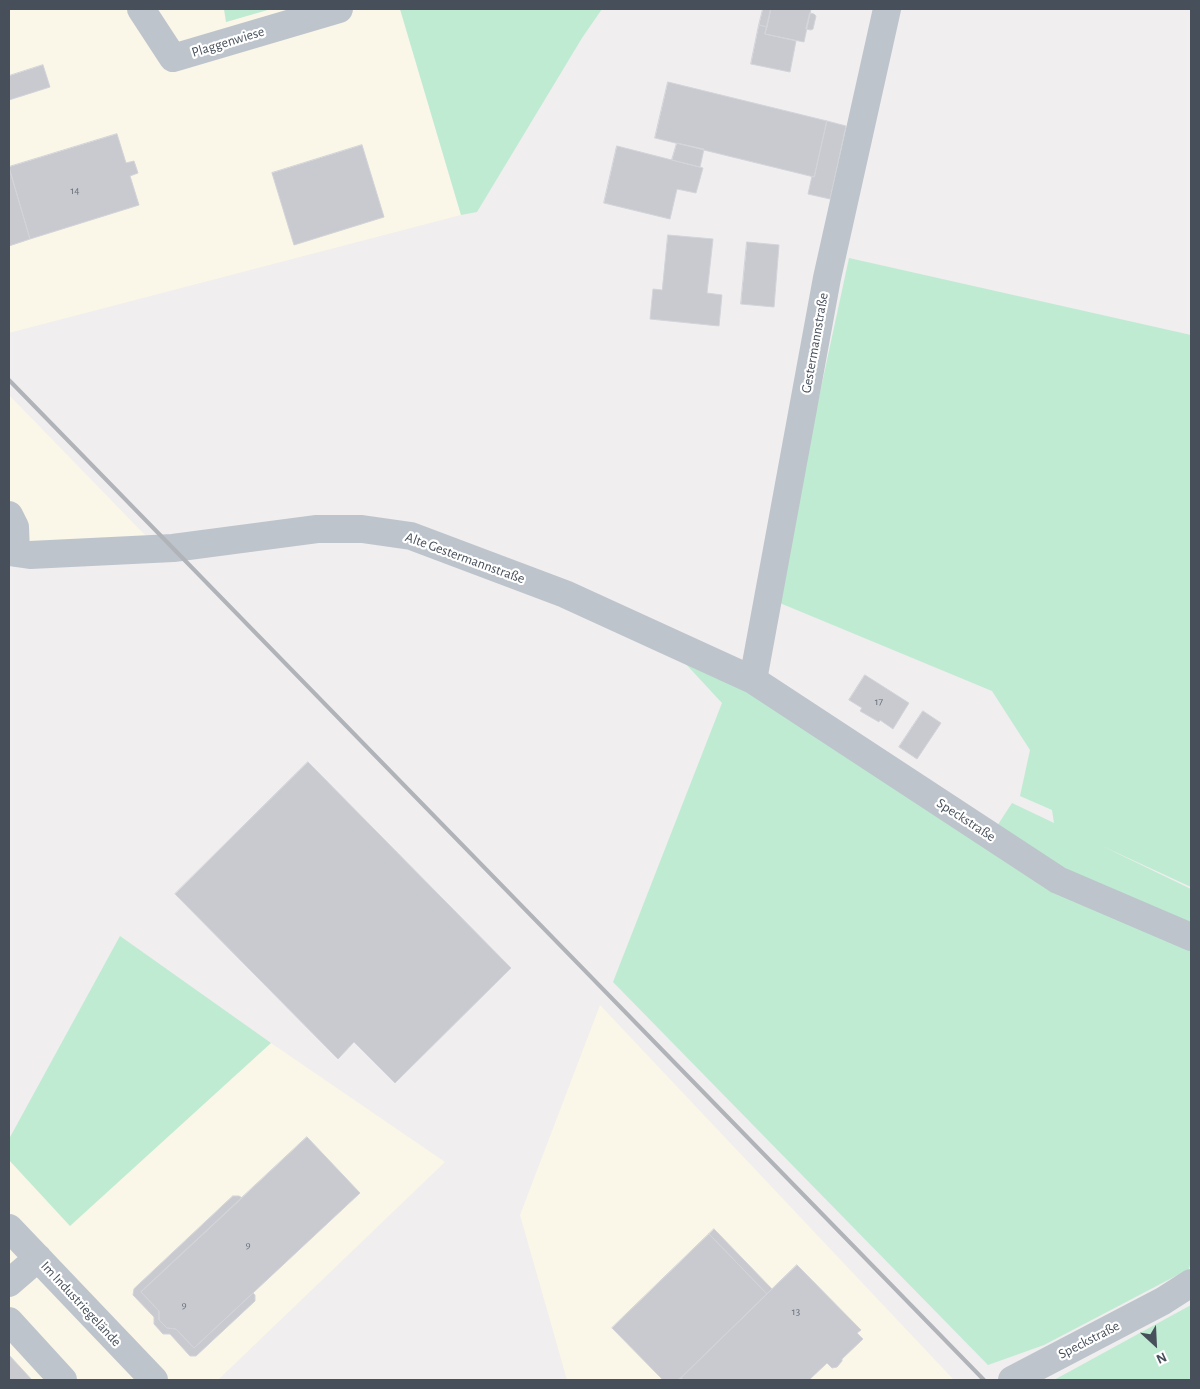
<!DOCTYPE html>
<meta charset="utf-8">
<style>
body{margin:0}
#map{position:relative;width:1200px;height:1389px;overflow:hidden;background:#f0eeee;font-family:"Alegreya Sans",sans-serif}
canvas{display:block}
.frame{position:absolute;inset:0;border:10px solid #47505a;pointer-events:none}
.north{position:absolute;left:1130px;top:1319px;width:50px;height:50px;-webkit-text-stroke:4px #fff;paint-order:stroke;rotate:155deg;font-size:14px;font-weight:700;line-height:20px;text-align:center;color:#47505a}
.north::after{content:'';display:block;margin:auto;width:18px;height:22px;background:#47505a;clip-path:polygon(50% 0,100% 100%,50% 72%,0 100%)}
</style>
<div id="map">
<canvas width="1200" height="1389"></canvas>
<div class="frame"></div>
<div class="north">N</div>
</div>
<script>
const context = document.querySelector('canvas').getContext('2d');
context.lineJoin = 'round';
function fill(path, color) {
  context.fillStyle = color;
  context.fill(path, 'evenodd');
}
function stroke(path, color, width, dash) {
  context.strokeStyle = color;
  context.lineWidth = width;
  context.lineCap = dash ? 'butt' : 'round';
  context.setLineDash(dash || []);
  context.stroke(path);
}
function drawText(font, color, halo, rows, align = 'center') {
  context.font = font + ' "Alegreya Sans",sans-serif';
  context.lineWidth = 4.5;
  context.setLineDash([]);
  context.textBaseline = 'middle';
  context.strokeStyle = halo;
  context.fillStyle = color;
  for (const [text, x, y, turn = 0] of rows) {
    context.save();
    context.translate(x, y);
    context.rotate((+turn || 0) * Math.PI / 180);
    context.textAlign = isNaN(turn) ? turn : align;
    if (halo) context.strokeText(text, 0, 0);
    context.fillText(text, 0, 0);
    context.restore();
  }
}
fill(new Path2D(`
 M9,9H224L226,22L271,9H400L461,215L9,333Z
 M9,395L146,536L9,544Z
 M600,1005L954,1380H567L520,1215Z
 M271,1043L445,1162L218,1380H9V1160L70,1225Z`), '#faf6e8');
fill(new Path2D(`
 M224,9H271L226,22Z
 M400,9H602L582,38L477,212L461,215Z
 M849,258L1191,335V887L1100,845L1191,889V1261L1189,1269L1044,1345L988,1365L613,982L722,703L671,648L748,685L984,846L1012,803L1054,823L1052,810L1020,796L1030,750L992,691L775,601Z
 M120,936L271,1043L70,1226L9,1160V1139Z
 M1191,1305V1380H1054Z`), '#bfebd2');
const building = new Path2D(`
 M763,9H771L767,27L759,25Z
 M771,9H811L804,42L765,34Z
 M810,13L814,14L816,16L813,29L811,30L806,29Z
 M759,25L767,27L765,34L796,41L790,72L751,64Z
 M43,65L50,87L9,100V76Z
 M668,82L827,121L814,177L655,138Z
 M827,121L846,126L830,199L808,194L812,176L814,177Z
 M117,134L126,163L134,161L138,173L130,176L139,205L30,239L9,167Z
 M677,143L704,149L700,167L672,160Z
 M362,145L384,217L294,245L272,173Z
 M617,146L703,168L696,193L677,189L670,219L604,203Z
 M9,168L30,239L9,246Z
 M668,235L713,239L707,293L722,295L719,326L650,319L653,289L662,290Z
 M747,242L779,245L774,307L741,304Z
 M865,675L909,703L893,729L880,720L879,722L860,711L862,708L849,700Z
 M923,711L941,723L917,759L899,747Z
 M308,762L511,968L395,1083L354,1042L338,1059L175,894Z
 M307,1137L360,1193L194,1348L176,1329L167,1328L159,1320V1311L141,1292Z
 M233,1196H239L242,1198L141,1292L159,1311V1320L167,1328L176,1329L194,1348L253,1293L255,1295V1301L196,1356H190L170,1334H163L154,1324V1317L133,1295L134,1289Z
 M714,1229L772,1289L767,1294L709,1234Z
 M709,1234L767,1294L681,1378L677,1380H663L612,1328Z
 M797,1265L861,1330L857,1333L863,1339L842,1359V1361L837,1367L832,1368L827,1363L809,1380H684L681,1378Z
 M9,1355L32,1380H9Z`);
fill(building, '#c8cad0');
stroke(building, '#d2d4d9', 1);
stroke(new Path2D(`
 M141,9L173,58L339,9
 M9,515L15,527L16,553
 M9,552L30,555L173,548L317,529H362L411,536L565,594L753,680L1058,880L1191,937
 M753,680L827,278L887,9
 M9,1228L154,1380
 M9,1283L38,1258
 M9,1321L63,1380
 M1012,1380L1163,1301L1191,1283`), '#bdc4cc', 28);
stroke(new Path2D(`
 M9,380L984,1380`), '#b0b3b8', 4);
drawText('11px', '#676e78', null, [
 ["14",75,191],
 ["17",879,702],
 ["9",248,1245],
 ["9",184,1305],
 ["13",796,1312]
]);
drawText('14px', '#47505a', '#fff', [
 ["Plaggenwiese",228,42,-17],
 ["Gestermannstraße",815,343,-80],
 ["Alte Gestermannstraße",465,558,20],
 ["Speckstraße",966,820,33],
 ["Im Industriegelände",81,1304,47],
 ["Speckstraße",1089,1340,-27]
]);
</script>
